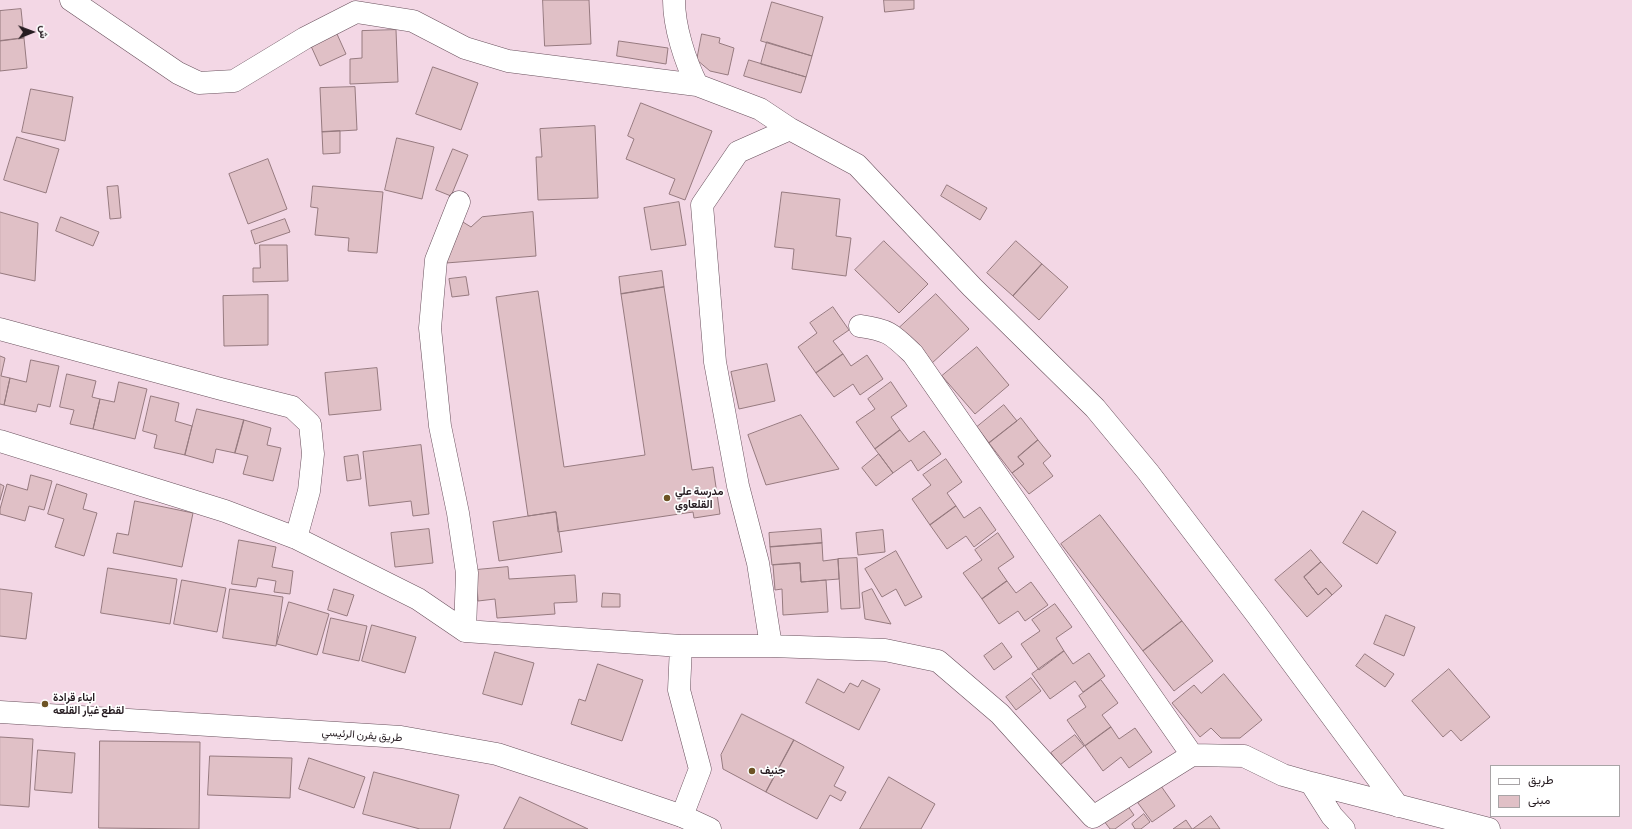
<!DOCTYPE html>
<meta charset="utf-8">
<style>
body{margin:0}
#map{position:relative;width:1632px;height:829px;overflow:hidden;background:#f3d7e5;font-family:"Crimson Pro",Vazirmatn,serif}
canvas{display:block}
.legend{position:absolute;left:1490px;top:765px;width:130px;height:52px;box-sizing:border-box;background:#fff;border:1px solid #a8a4a6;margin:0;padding:5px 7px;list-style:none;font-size:12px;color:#251b20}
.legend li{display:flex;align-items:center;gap:8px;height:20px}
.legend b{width:20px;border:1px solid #a8a4a6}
.north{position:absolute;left:12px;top:12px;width:40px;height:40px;-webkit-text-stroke:3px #fff;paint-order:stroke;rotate:89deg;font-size:11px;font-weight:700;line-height:16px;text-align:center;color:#251b20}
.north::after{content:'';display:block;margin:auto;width:14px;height:18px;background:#251b20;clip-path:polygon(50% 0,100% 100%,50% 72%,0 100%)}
</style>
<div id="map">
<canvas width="1632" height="829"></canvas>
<ul class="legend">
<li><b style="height:5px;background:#fff"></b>طريق</li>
<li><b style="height:11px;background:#e0c0c6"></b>مبنى</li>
</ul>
<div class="north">ش</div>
</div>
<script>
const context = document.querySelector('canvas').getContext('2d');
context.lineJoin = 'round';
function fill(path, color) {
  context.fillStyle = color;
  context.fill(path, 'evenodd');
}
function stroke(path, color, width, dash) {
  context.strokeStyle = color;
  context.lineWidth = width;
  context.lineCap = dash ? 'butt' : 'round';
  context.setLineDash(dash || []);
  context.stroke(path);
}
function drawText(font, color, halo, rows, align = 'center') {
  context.font = font + ' "Crimson Pro",Vazirmatn,serif';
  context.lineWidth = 3.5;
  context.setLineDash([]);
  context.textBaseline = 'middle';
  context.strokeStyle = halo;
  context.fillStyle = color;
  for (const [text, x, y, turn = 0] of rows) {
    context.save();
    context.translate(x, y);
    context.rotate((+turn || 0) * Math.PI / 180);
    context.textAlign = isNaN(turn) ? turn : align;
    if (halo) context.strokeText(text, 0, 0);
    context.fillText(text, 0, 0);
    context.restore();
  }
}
const building = new Path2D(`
 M543,0H589L591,44L545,46Z
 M884,0H914V9L885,12Z
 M772,2L823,17L812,56L761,41Z
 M21,9L24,38L0,41V11Z
 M396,30L398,82L350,84V59L362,58V31Z
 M337,34L346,54L320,66L311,46Z
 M702,34L720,38L719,43L734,48L728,75L710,71L697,60Z
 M24,38L27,68L0,71V41Z
 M619,41L668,48L666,64L617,56Z
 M767,42L812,56L806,77L761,64Z
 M749,60L806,77L801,93L744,76Z
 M433,67L478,83L461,130L416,114Z
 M355,87L357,130L322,132L320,88Z
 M31,89L73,97L65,141L22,132Z
 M641,103L712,131L685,200L669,194L675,179L626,159L634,139L628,136Z
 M595,126L598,198L538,200L536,157H542L540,129Z
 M340,131V153L323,154L322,132Z
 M17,137L59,149L46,193L4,180Z
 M397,138L434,147L422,199L385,190Z
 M453,149L468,155L451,196L436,190Z
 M268,159L287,209L248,224L229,174Z
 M947,185L987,208L980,220L941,196Z
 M118,186L121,218L110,219L107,187Z
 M313,186L383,192L377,253L348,251L349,238L315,235L318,208L311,207Z
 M782,192L840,199L836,236L851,238L846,276L792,269L794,249L775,247Z
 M679,202L686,245L651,250L644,208Z
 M0,212L38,223L35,281L0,273Z
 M533,212L536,256L446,263L458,219L471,227L482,217Z
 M61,217L99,232L93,246L56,231Z
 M285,219L290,232L255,244L251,231Z
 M884,241L928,284L899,313L855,270Z
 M1016,241L1042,264L1013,296L987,273Z
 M260,245H287L288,281L253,282V268H260Z
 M1042,264L1068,287L1039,320L1013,296Z
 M662,271L664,287L621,294L619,277Z
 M466,277L469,295L452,297L449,279Z
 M664,287L692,470L713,467L720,514L694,518L693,512L558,532L556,512L528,516L496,297L538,291L564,467L645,455L621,294Z
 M936,294L969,329L931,364L898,329Z
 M268,295V345L224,346L223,296Z
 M833,307L849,330L833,341L843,354L816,373L798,347L817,333L810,323Z
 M977,347L1009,385L975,414L942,376Z
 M843,354L851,366L867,355L883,379L860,395L853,384L834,397L816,373Z
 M0,356L5,358L1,376L10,378L4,405L0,404Z
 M31,360L59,366L50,407L38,404L36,412L4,405L10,378L26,382Z
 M767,364L775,401L739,409L731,372Z
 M377,368L381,410L329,415L325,373Z
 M67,374L96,381L92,397L100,399L93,429L70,424L74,410L60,407Z
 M119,382L147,389L135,439L93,429L100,399L114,402Z
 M891,382L907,406L891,417L900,430L875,449L856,422L875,409L868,399Z
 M151,396L179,403L175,421L192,426L185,455L154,448L157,435L143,431Z
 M1004,405L1017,421L989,443L977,427Z
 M197,409L244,420L235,453L216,449L213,463L185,455Z
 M801,415L839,469L766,485L748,435Z
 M1021,418L1038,440L1018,457L1024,464L1012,473L989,443Z
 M244,420L271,428L267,445L281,448L273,481L243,474L248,456L235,453Z
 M900,430L909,442L924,431L941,454L918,471L911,460L893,473L875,449Z
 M1038,440L1051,456L1043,463L1053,476L1029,494L1012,473L1024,464L1018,457Z
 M421,445L429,514L413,516L411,501L369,506L363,452Z
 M879,454L893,473L876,486L862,468Z
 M358,455L361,479L347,481L344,457Z
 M946,459L962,482L947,493L956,506L930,525L912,499L931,485L923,475Z
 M31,475L52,481L44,510L29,506L25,521L0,514V509L7,484L27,490Z
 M0,484L4,486L0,500Z
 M57,484L87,494L83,509L97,513L84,556L55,547L64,519L48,514Z
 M135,501L193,513L182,567L113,553L117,533L128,535Z
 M956,506L964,518L980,507L996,530L974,547L966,536L947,549L930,525Z
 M1363,511L1396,532L1377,564L1343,543Z
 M556,512L562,552L499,561L493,522Z
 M1100,515L1182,621L1143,651L1061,544Z
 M429,529L433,563L395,567L391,533Z
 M821,529L822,543L770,547L769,533Z
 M883,530L885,552L858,555L856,533Z
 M998,533L1014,557L998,568L1007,581L982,599L963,573L982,560L975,550Z
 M239,540L276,547L272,567L293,571L290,594L274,592L276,581L258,578L256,587L232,584Z
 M822,543L823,561L838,559L839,579L801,582L800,563L772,565L770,547Z
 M1311,550L1321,562L1304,577L1318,595L1326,588L1332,595L1307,617L1275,580Z
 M896,551L922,597L905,606L896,589L882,597L865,569Z
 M857,558L860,608L841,609L838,559Z
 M1321,562L1342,586L1332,595L1326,588L1318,595L1304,577Z
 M800,563L801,582L826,580L828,612L783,615L782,589L775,590L773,565Z
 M508,567L509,579L575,575L577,602L554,603L555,614L497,618L495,599L478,601L476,570Z
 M108,568L177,579L170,624L101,613Z
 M182,580L226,588L217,632L174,624Z
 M1007,581L1016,593L1031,582L1048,605L1025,621L1018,611L999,624L982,599Z
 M0,589L32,593L26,639L0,636Z
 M230,589L283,597L276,646L223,638Z
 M334,589L354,595L347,616L328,610Z
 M872,589L891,624L865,619L862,593Z
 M603,593L620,594V607H602Z
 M289,602L329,614L317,655L277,644Z
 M1055,604L1072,627L1056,638L1064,651L1039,670L1021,644L1040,631L1032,620Z
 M1386,615L1415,627L1404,656L1374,644Z
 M331,618L367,626L359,661L323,653Z
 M1182,621L1213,661L1174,691L1143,651Z
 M372,625L416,637L405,673L362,661Z
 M1002,643L1012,657L994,670L984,656Z
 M1064,651L1073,664L1089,653L1105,676L1083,692L1075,681L1050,699L1032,674Z
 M495,652L534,663L522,705L483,694Z
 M1365,654L1394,674L1385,687L1356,666Z
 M598,664L643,680L622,741L571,724L579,699L585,701Z
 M1449,669L1490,717L1461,741L1451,730L1443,737L1412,701Z
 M1224,674L1262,720L1240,738H1221L1211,728L1200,737L1172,703L1194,685L1201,693Z
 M1031,678L1041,691L1016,710L1006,697Z
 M818,679L844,693L850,683L858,687L862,680L880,689L859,730L806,703Z
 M1101,680L1118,703L1102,715L1111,727L1085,746L1067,720L1086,707L1079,696Z
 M742,714L794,740L766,792L723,769L721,755Z
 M1111,727L1119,739L1135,728L1152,752L1129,768L1121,757L1103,771L1085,746Z
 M1075,735L1084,746L1060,765L1051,753Z
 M0,737L33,739L29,807L0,805Z
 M794,740L844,767L834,786L846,792L841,801L830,795L817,819L766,792Z
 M100,741L200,742L199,829L99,828Z
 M38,750L75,753L72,793L35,790Z
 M210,756L292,758L290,798L208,795Z
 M309,758L365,777L354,808L299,789Z
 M374,772L459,795L450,829H420L363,814Z
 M889,777L935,804L921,829H860Z
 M1161,786L1175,806L1152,822L1138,803Z
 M520,797L588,829H504Z
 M1127,805L1134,815L1115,829H1110L1104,821Z
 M1144,814L1150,822L1141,829H1135L1132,824Z
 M1211,816L1220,829H1173L1186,820L1192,829Z`);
fill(building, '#e0c0c6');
stroke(building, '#967a7f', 1);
const minor = new Path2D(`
 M71,0L178,73L199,83L234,81L305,38L356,12L413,21L465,48L508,61L697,85L760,109L790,129
 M674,0C674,27 685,61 697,85
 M459,202L436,260L430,328L440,426L458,513L467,573L465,631
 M860,326C889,330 892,334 913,354L1192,755
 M0,329L221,389L292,407L310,424L313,454L309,491L296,538
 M0,441L225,511L296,538L418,599L465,631L681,646H771L885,650L938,661L1000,714L1093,817L1192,755L1244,756L1283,775L1311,783L1489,829
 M681,646L679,690L700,769L682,816
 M771,646L758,563L738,486L715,362L702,205L738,152L790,129L857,165L972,287L1095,408L1148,472L1257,615L1398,806
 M1311,783L1332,816L1344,829`);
const major = new Path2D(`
 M0,712L401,737L497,754L579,781L682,816L710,829`);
stroke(minor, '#69515d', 23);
stroke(major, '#69515d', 23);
stroke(minor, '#fff', 22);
stroke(major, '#fff', 22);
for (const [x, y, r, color] of [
 [667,498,4,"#6d5324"],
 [45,704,4,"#6d5324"],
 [752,771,4,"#6d5324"]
]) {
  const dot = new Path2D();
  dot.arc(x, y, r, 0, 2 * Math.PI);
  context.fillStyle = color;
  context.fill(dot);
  stroke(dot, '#fff', 1.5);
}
drawText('bold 11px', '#251b20', '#fff', [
 ["مدرسة علي",675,492],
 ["القلعاوي",675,505],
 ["ابناء قرادة",53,698],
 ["لقطع غيار القلعه",53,711],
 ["جنيف",760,771]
], 'left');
drawText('11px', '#251b20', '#fff', [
 ["طريق يفرن الرئيسي",362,735,4]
]);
</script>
